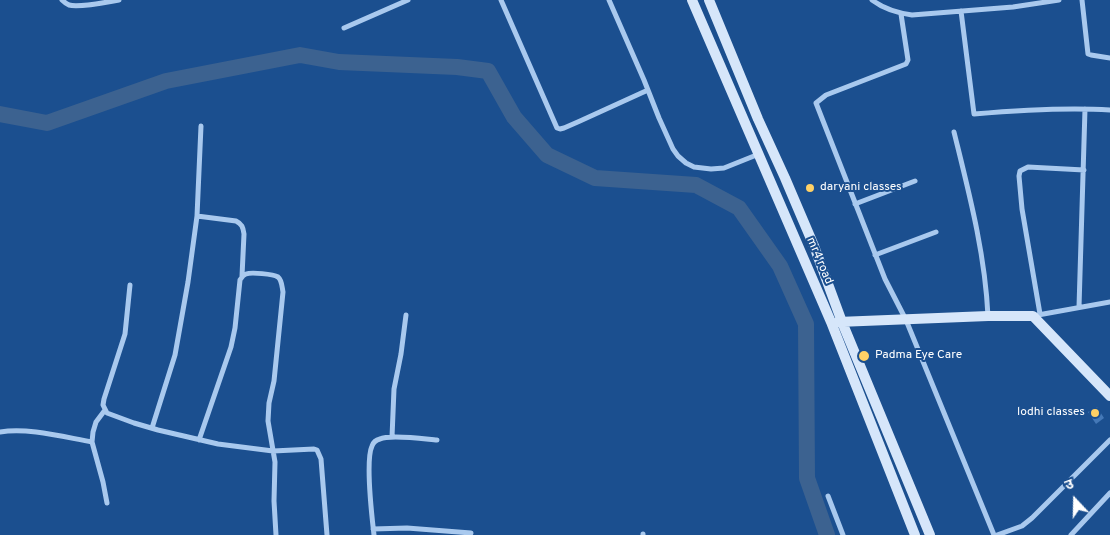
<!DOCTYPE html>
<meta charset="utf-8">
<style>
body{margin:0}
#map{position:relative;width:1110px;height:535px;overflow:hidden;background:#1b4f8f;font-family:Overpass,"Noto Sans Devanagari",sans-serif}
canvas{display:block}
.north{position:absolute;left:1050px;top:475px;width:50px;height:50px;-webkit-text-stroke:4px #1b4f8f;paint-order:stroke;rotate:339deg;font-size:14px;font-weight:700;line-height:20px;text-align:center;color:#fff}
.north::after{content:'';display:block;margin:auto;width:18px;height:22px;background:#fff;clip-path:polygon(50% 0,100% 100%,50% 72%,0 100%)}
</style>
<div id="map">
<canvas width="1110" height="535"></canvas>
<div class="north">उ</div>
</div>
<script>
const context = document.querySelector('canvas').getContext('2d');
context.lineJoin = 'round';
function stroke(path, color, width, dash) {
  context.strokeStyle = color;
  context.lineWidth = width;
  context.lineCap = dash ? 'butt' : 'round';
  context.setLineDash(dash || []);
  context.stroke(path);
}
function fill(path, color) {
  context.fillStyle = color;
  context.fill(path, 'evenodd');
}
function drawText(font, color, halo, rows, align = 'center') {
  context.font = font + ' Overpass,sans-serif';
  context.lineWidth = 4;
  context.setLineDash([]);
  context.textBaseline = 'middle';
  context.strokeStyle = halo;
  context.fillStyle = color;
  for (const [text, x, y, turn = 0] of rows) {
    context.save();
    context.translate(x, y);
    context.rotate((+turn || 0) * Math.PI / 180);
    context.textAlign = isNaN(turn) ? turn : align;
    if (halo) context.strokeText(text, 0, 0);
    context.fillText(text, 0, 0);
    context.restore();
  }
}
stroke(new Path2D(`
 M0,114L47,123L166,81L300,55L339,62L457,67L488,71L514,117L547,155L595,178L696,185L739,208L780,266L806,324L807,478L827,535`), '#3c6290', 16);
fill(new Path2D(`
 M1097,407L1104,418L1096,424L1088,412Z`), '#4478b7');
stroke(new Path2D(`
 M62,0C65,3 65,3 69,5C79,8 107,2 119,0
 M501,0L557,128L560,129L564,128L580,121L648,90
 M609,0L644,80L659,118L673,149L678,156L686,163L694,167L711,169L724,168L759,154
 M872,0C884,9 897,13 912,15L1013,7L1059,0
 M1082,0L1088,54L1091,55L1110,58
 M961,11L974,114C1020,110 1065,107 1110,110
 M901,14L908,60L906,64L826,95L816,103L885,279L906,320L994,535
 M344,28L408,0
 M954,132C969,193 985,253 988,316
 M855,204L915,181
 M197,216L236,221C242,224 243,227 244,234L242,276
 M875,255L936,232
 M130,285L125,334L104,399L103,405L107,413L134,423L158,430L218,444L273,451L314,449L317,450L321,459L327,535
 M1079,307L1085,109
 M1040,314L1022,209L1019,176L1020,171L1028,167L1084,170
 M1038,315L1110,302
 M105,410L96,422L93,432L92,442L103,482L107,503
 M152,428L175,355L188,282L197,216L201,126
 M0,432C27,427 64,437 92,442
 M392,437L394,389L401,354L406,315
 M199,440L231,347L235,328L240,280C242,277 243,275 246,274C251,272 273,274 278,277C282,280 282,287 283,292L274,381L269,403L268,421L275,462L274,501L276,535
 M828,496L843,535
 M373,529L407,528L471,533
 M643,534V535
 M374,535C372,517 365,461 372,446C373,443 376,440 380,439C390,434 425,439 437,440
 M997,535L1022,526L1032,518L1110,440
 M1071,535L1110,493`), '#a9c9ee', 5);
stroke(new Path2D(`
 M692,0L831,322L915,535
 M709,0L758,119L785,178L814,246L842,322L930,535
 M838,322L988,316H1033L1110,396`), '#d6e6fa', 10);
for (const [x, y, r, color] of [
 [810,188,5,"#ffd166"],
 [864,356,6,"#ffd166"],
 [1095,413,5,"#ffd166"]
]) {
  const dot = new Path2D();
  dot.arc(x, y, r, 0, 2 * Math.PI);
  context.fillStyle = color;
  context.fill(dot);
  stroke(dot, '#1b4f8f', 2);
}
drawText('12px', '#fff', '#1b4f8f', [
 ["daryani classes",820,188],
 ["Padma Eye Care",875,356],
 ["lodhi classes",1085,413,"right"]
], 'left');
drawText('12px', '#fff', '#1b4f8f', [
 ["mr4 road",819,261,67]
]);
</script>
